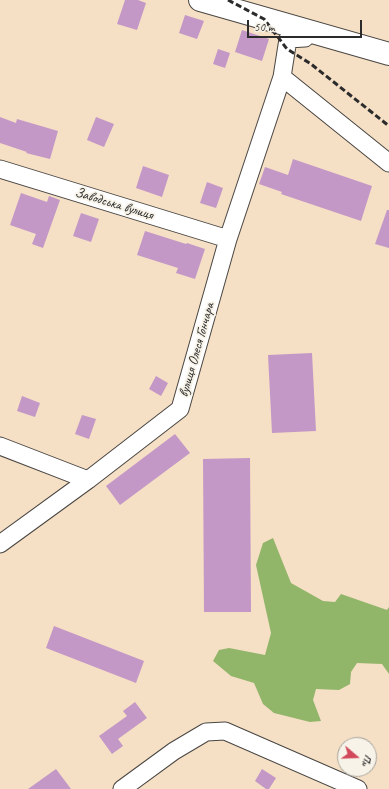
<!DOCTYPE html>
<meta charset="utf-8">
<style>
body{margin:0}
#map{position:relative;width:389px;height:789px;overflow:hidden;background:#f5dfc5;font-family:Caveat,sans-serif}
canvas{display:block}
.north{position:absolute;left:337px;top:737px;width:40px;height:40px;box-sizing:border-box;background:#f7f3e8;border:1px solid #a5a39c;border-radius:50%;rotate:109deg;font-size:11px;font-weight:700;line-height:16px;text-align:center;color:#2b2b2b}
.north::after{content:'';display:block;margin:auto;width:14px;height:18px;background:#d1495b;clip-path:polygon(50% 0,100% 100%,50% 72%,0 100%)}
.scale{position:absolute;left:247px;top:20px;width:115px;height:18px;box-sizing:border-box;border:2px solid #2b2b2b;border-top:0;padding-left:5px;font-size:12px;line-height:14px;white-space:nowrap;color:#2b2b2b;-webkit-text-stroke:3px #f7f3e8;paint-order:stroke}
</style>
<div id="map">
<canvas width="389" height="789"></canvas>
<div class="north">Пн</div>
<div class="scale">50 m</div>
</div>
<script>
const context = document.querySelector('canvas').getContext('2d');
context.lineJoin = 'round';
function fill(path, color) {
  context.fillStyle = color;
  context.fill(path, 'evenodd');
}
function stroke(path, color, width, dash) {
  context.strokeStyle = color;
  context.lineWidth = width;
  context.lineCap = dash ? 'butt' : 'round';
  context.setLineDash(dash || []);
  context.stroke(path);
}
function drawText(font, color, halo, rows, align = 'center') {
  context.font = font + ' Caveat,sans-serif';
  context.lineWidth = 3.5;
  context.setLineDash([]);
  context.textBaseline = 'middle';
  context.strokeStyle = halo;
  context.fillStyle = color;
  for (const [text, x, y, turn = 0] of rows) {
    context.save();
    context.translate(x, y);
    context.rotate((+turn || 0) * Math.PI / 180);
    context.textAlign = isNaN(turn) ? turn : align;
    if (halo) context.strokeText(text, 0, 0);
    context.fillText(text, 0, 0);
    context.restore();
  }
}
fill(new Path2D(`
 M273,538L291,583L323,601L335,602L341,594L387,610L389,607V674L382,664L357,663L351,672L350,684L339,690L316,689L313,700L321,721L310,722L274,713L263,704L254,683L231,676L213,661L219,650L229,648L265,655L271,633L256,565L263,543Z`), '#91b569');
fill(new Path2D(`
 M125,0H138L146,3L137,30L117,24Z
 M185,15L204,21L197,39L179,33Z
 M242,30L269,39L262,61L235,52Z
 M218,49L230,53L225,68L213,64Z
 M0,117L16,123L17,119L58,131L50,159L26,153L27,152L0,143Z
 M96,117L114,124L104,147L87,140Z
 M293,159L372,186L361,221L281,194L282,192L259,184L265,167L288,175Z
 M143,166L169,175L162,197L136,188Z
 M207,182L223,188L216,208L200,203Z
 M21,193L47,202L49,196L60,200L43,248L32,244L36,234L10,225Z
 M387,210H389V248L375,244Z
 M81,213L99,219L91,242L73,236Z
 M145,231L186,244L187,243L205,249L195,279L176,273L178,268L137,255Z
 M312,353L316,431L272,433L268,355Z
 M156,376L168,383L161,396L149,389Z
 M22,396L40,403L35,417L17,411Z
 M82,415L96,419L89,439L75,434Z
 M175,434L190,453L120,505L106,486Z
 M250,458L251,612H204L203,459Z
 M54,626L144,661L136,683L46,648Z
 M135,702L147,718L118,739L123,746L112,754L99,736L127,716L123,711Z
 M56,769L71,789H28Z
 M262,769L276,778L269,789H266L255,781Z`), '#c498c6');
const minor = new Path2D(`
 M305,38L288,39L282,77L389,163
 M0,169L228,239
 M0,446L88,480
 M0,544L88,480L180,409L228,239L282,77
 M122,789L174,751L206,732L225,731L358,789`);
const primary = new Path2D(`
 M200,0L389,54`);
stroke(minor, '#494642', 19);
stroke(primary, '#494642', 24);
stroke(minor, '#fff', 17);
stroke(primary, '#fff', 22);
stroke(new Path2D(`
 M228,0L264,19L287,49L311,64L389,126`), '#2b2b2b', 3, [6, 3]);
drawText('14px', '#2b2b2b', '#f7f3e8', [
 ["Заводська вулиця",114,204,17],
 ["вулиця Олеся Гончара",197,350,-74]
]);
</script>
